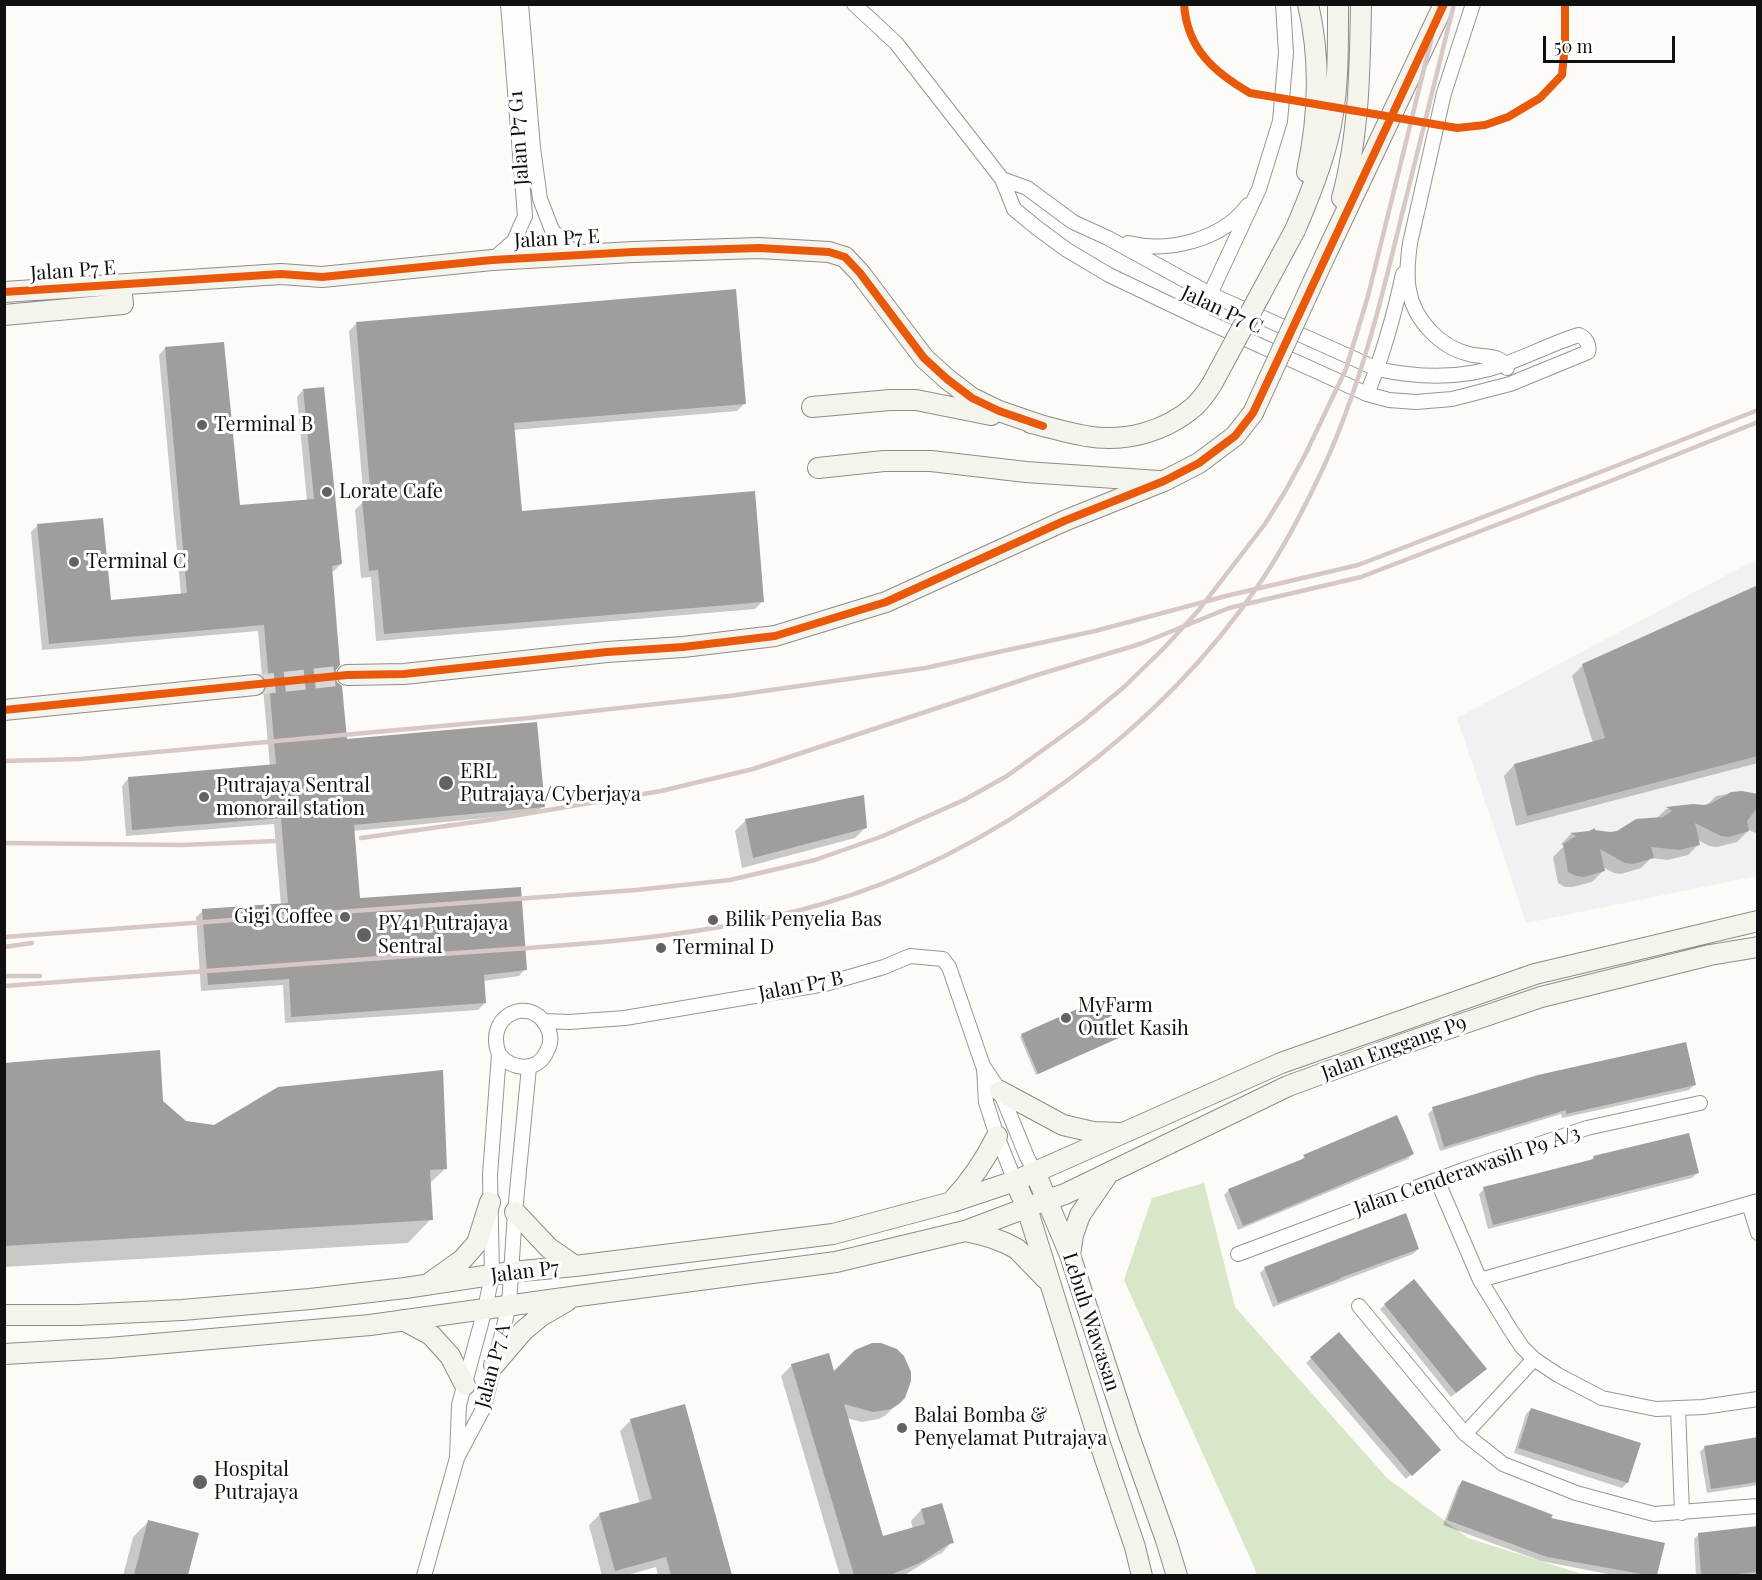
<!DOCTYPE html>
<style>
body{margin:0}
#map{position:relative;width:1762px;height:1580px;overflow:hidden;background:#fcfbf7;font-family:"Playfair Display",serif}
canvas{display:block}
.frame{position:absolute;inset:0;border:6px solid #101010;pointer-events:none}
.scale{position:absolute;left:1543px;top:36px;width:132px;height:27px;box-sizing:border-box;border:3px solid #101010;border-top:0;padding-left:8px;font-size:18px;line-height:21px;white-space:nowrap;color:#101010;-webkit-text-stroke:4px #fff;paint-order:stroke}
</style>
<div id="map">
<canvas width="1762" height="1580"></canvas>
<div class="frame"></div>
<div class="scale">50 m</div>
</div>
<script>
const context = document.querySelector('canvas').getContext('2d');
context.lineJoin = 'round';
function fill(path, color) {
  context.fillStyle = color;
  context.fill(path, 'evenodd');
}
function stroke(path, color, width, dash) {
  context.strokeStyle = color;
  context.lineWidth = width;
  context.lineCap = dash ? 'butt' : 'round';
  context.setLineDash(dash || []);
  context.stroke(path);
}
function drawText(font, color, halo, rows, align = 'center') {
  context.font = font + ' "Playfair Display",serif';
  context.lineWidth = 6;
  context.setLineDash([]);
  context.textBaseline = 'middle';
  context.strokeStyle = halo;
  context.fillStyle = color;
  for (const [text, x, y, turn = 0] of rows) {
    context.save();
    context.translate(x, y);
    context.rotate((+turn || 0) * Math.PI / 180);
    context.textAlign = isNaN(turn) ? turn : align;
    if (halo) context.strokeText(text, 0, 0);
    context.fillText(text, 0, 0);
    context.restore();
  }
}
fill(new Path2D(`
 M1757,559V876L1526,923L1457,718Z`), '#f4eff2');
fill(new Path2D(`
 M1204,1183L1235,1307L1387,1478L1468,1538L1585,1575H1257L1252,1562L1124,1280L1152,1198Z`), '#d7e7c7');
fill(new Path2D(`
 M357,323L745,403L737,411L513,430L521,512L763,601L755,609L376,641L371,577L361,578L355,510L364,501L349,331Z
 M165,348L239,507L307,501L297,397L303,390L341,564L334,571H331L335,669L334,676L345,741L543,806L536,813L353,831L359,899L525,969L519,976L483,981L485,1003L478,1010L285,1023L283,985L201,991L196,917L203,911L281,905L274,824L126,836L122,786L128,779L270,767L258,631L42,650L31,532L38,525L110,601L181,595L159,355Z
 M1758,586V763L1516,826L1504,776L1514,765L1593,743L1572,676L1583,665Z
 M1742,792L1758,796V834L1749,830L1737,842L1717,847L1709,846L1698,840L1699,844L1688,855L1668,860L1651,858L1641,868L1621,874L1614,873L1602,867L1603,871L1592,882L1572,887H1565L1558,883L1553,857L1564,846L1561,844L1571,834L1589,832L1610,834L1656,819L1666,809L1706,806L1716,796Z
 M746,820L866,827L855,838L742,868L735,831Z
 M1022,1035L1120,1037L1036,1075L1020,1037Z
 M4,1064L161,1101L185,1122L446,1168L429,1184L431,1219L408,1243L4,1267Z
 M1694,1085L1689,1090L1562,1118L1561,1114L1440,1151L1428,1114L1433,1109Z
 M1396,1117L1412,1154L1408,1159L1238,1230L1224,1195L1229,1190L1299,1162L1304,1157Z
 M1594,1157L1697,1173L1692,1178L1488,1229L1479,1194L1484,1189L1590,1161Z
 M1418,1249L1413,1254L1273,1307L1260,1273L1265,1268Z
 M1385,1305L1480,1374L1451,1397L1380,1309Z
 M1338,1334L1434,1455L1406,1479L1306,1363Z
 M792,1365L834,1374L904,1397L886,1415L879,1419L862,1422L847,1418L882,1538L913,1529L911,1521L921,1510L952,1542L942,1553L937,1555L903,1576H840L781,1376Z
 M684,1406L730,1576H658L656,1567L624,1576H602L589,1525L599,1515L640,1504L620,1431L631,1420Z
 M1531,1409L1639,1444L1627,1483L1622,1488L1514,1453L1526,1414Z
 M1758,1439V1485L1707,1493L1700,1452L1705,1447Z
 M1463,1481L1549,1519L1664,1544L1656,1576H1618L1541,1561L1443,1525L1458,1486Z
 M149,1521L198,1534L187,1576H123L133,1537Z
 M1758,1528V1576H1696L1694,1539L1699,1534Z`), '#0003');
fill(new Path2D(`
 M736,289L746,404L514,423L522,511L755,491L764,602L384,634L378,570L369,571L362,500H371L356,322Z
 M224,342L240,505L314,499L303,389L324,387L342,564L332,566L340,665L336,670L335,676L337,682L342,686L347,739L537,722L545,807L354,825L360,898L521,887L527,970L484,975L486,1003L291,1017L289,979L208,985L202,909L288,903L281,818L132,830L128,777L276,764L264,625L49,644L37,524L103,518L111,600L187,593L165,347Z
 M1758,585V756L1527,816L1514,764L1605,738L1582,664Z
 M1742,791L1758,794V807L1747,821L1749,831L1729,837L1721,836L1695,823L1700,845L1679,850L1651,847L1654,858L1633,864L1625,863L1600,849L1605,871L1584,877L1576,876L1568,872L1563,844L1576,836L1570,833L1589,831L1595,828V830L1610,832L1617,831L1636,819L1663,817L1672,811L1666,807L1693,804L1704,805L1712,803L1731,792Z
 M864,795L867,828L753,858L745,819Z
 M1104,997L1121,1037L1038,1074L1021,1034Z
 M1686,1042L1696,1085L1566,1114V1110L1444,1147L1432,1107L1538,1075Z
 M160,1050L163,1101L186,1121L214,1125L278,1087L443,1070L447,1169L430,1170L433,1220L4,1246V1063Z
 M1397,1115L1414,1154L1243,1226L1228,1189L1305,1158L1303,1155Z
 M1689,1133L1699,1173L1493,1225L1483,1187L1594,1159L1593,1156Z
 M1406,1213L1419,1249L1340,1278V1279L1278,1303L1264,1267Z
 M1414,1279L1487,1369L1456,1393L1384,1304Z
 M1339,1332L1441,1450L1412,1476L1310,1357Z
 M872,1343H881L897,1349L904,1356L911,1372V1381L905,1398L899,1404L891,1409L873,1412L844,1404L883,1536L925,1524L921,1509L942,1503L954,1543L949,1544L920,1563L890,1575H854L791,1364L829,1353L834,1371L855,1350Z
 M685,1404L732,1575H671L666,1557L615,1571L599,1513L652,1499L630,1419Z
 M1531,1408L1641,1443L1628,1483L1518,1448Z
 M1758,1437V1482L1711,1489L1704,1446Z
 M1462,1480L1553,1515L1551,1518L1665,1543L1657,1575H1647L1547,1557L1447,1520Z
 M148,1520L199,1533L188,1575H134Z
 M1758,1526V1572L1727,1575H1701L1698,1533Z`), '#a09e9c');
stroke(new Path2D(`
 M255,685L347,675`), '#d9d8d4', 20, [20, 10]);
const street = new Path2D(`
 M521,4L533,148L540,199L552,230L576,255
 M854,4L896,43L1002,179L1014,209L1037,228L1067,250L1109,275L1199,318L1367,394L1389,400L1416,402L1452,399L1510,384L1588,352C1590,345 1586,338 1579,335C1553,343 1530,355 1505,364C1465,379 1419,378 1377,369L1210,294L1108,238L1073,222L1027,188L1002,179
 M1473,4L1444,93L1410,243C1408,258 1406,274 1409,290C1414,320 1440,347 1469,354C1482,358 1501,353 1507,368
 M1128,243C1169,253 1222,240 1248,205
 M492,260L514,241L525,216L508,4
 M1199,318L1259,189L1280,121L1286,53L1283,4
 M1367,394C1383,355 1394,316 1403,274
 M544,1021L569,1022L625,1018L825,984L884,967L910,956L943,959L949,967L983,1066L1000,1091L1027,1157L1035,1172
 M984,1068L986,1102L997,1136L1015,1181
 M1437,1180L1480,1280L1510,1329L1522,1347L1534,1359L1558,1375L1602,1398L1656,1409L1703,1407L1758,1399
 M1749,1204L1758,1233
 M1238,1254L1463,1170L1587,1128L1700,1103
 M1480,1280L1758,1201
 M1359,1306L1465,1434L1503,1464L1576,1493L1654,1514L1758,1506
 M1678,1408L1682,1513
 M1465,1434L1534,1359
 M457,1458L459,1405L485,1309L492,1275L490,1175L499,1054C484,1016 529,995 546,1025C551,1033 552,1042 547,1051C538,1073 511,1070 499,1054
 M424,1576L457,1458L484,1407L509,1305L515,1212L529,1067`);
const secondary = new Path2D(`
 M1307,172C1319,116 1321,60 1308,4
 M1342,198C1359,136 1360,69 1361,4
 M1295,230C1308,200 1320,170 1328,139C1339,95 1338,49 1338,4
 M1325,256L1444,4
 M4,292L281,274L322,277L492,260L633,252L759,248L829,252L845,257L860,273L924,358L947,379L972,398L999,411L1043,426
 M4,315L123,304L121,285
 M812,407L890,400H916L991,415
 M1031,423C1049,427 1067,433 1086,436C1124,443 1165,432 1195,406C1201,400 1207,392 1212,384
 M818,468L884,461H931L1026,472L1159,481
 M347,675L404,674L607,652L683,647L775,636L886,602L1064,521L1164,481L1199,463L1235,436L1253,413
 M4,710L255,685
 M1000,1091L1063,1125L1093,1132L1120,1133
 M1035,1172L1070,1255L1129,1436L1166,1540L1177,1576
 M1015,1181L1027,1208L1100,1444L1135,1547L1142,1576
 M953,1200C972,1180 985,1160 997,1136
 M515,1212L549,1248L575,1266
 M965,1231C984,1235 1000,1239 1017,1249L1046,1279
 M1070,1255L1073,1235L1080,1215L1108,1174
 M431,1282L462,1260L477,1243L490,1202
 M4,1315H78L182,1310L310,1299L405,1288L511,1272L575,1266L833,1234L952,1202L1015,1181L1281,1063L1535,974L1758,921
 M403,1320L431,1335L450,1356L465,1385
 M4,1354L109,1348L370,1325L578,1296L836,1262L965,1231L1047,1200L1065,1194L1288,1086L1406,1043L1541,997L1710,955L1758,947
 M494,1365L523,1331L541,1316L567,1301`);
stroke(street, '#969694', 16);
stroke(secondary, '#8d8c8b', 22);
stroke(street, '#fffefe', 14);
stroke(secondary, '#f5f4ec', 20);
stroke(new Path2D(`
 M4,761L80,759L529,718L729,696L925,668L1095,631L1226,596L1358,565L1603,471L1758,410
 M361,838L489,820L661,791L753,769L1037,675L1140,644L1229,608L1361,577L1608,482L1758,422
 M4,843L182,845L276,841
 M4,937L636,890L730,880L815,860L883,836L964,800L1007,776L1083,721L1124,687L1164,648L1198,611L1265,524L1286,490L1306,453L1346,369L1368,296L1440,4
 M4,947L32,943
 M4,976H40
 M4,986C144,975 284,965 423,955C555,946 691,941 819,905C992,856 1162,729 1262,580C1286,544 1306,505 1324,466C1360,387 1381,302 1401,218C1419,147 1436,76 1454,4`), '#d7c7c7', 4.5);
const secondaryBridge = new Path2D(`
 M1212,384L1295,230
 M1253,413L1325,256`);
stroke(secondaryBridge, '#8d8c8b', 22, []);
stroke(secondaryBridge, '#f5f4ec', 20);
stroke(new Path2D(`
 M1184,4C1187,49 1214,72 1250,93L1457,128L1485,125L1508,117L1540,98L1562,75L1565,45V4
 M4,292L281,274L322,277L492,260L633,252L759,248L829,252L845,257L860,273L924,358L947,379L972,398L999,411L1043,426
 M4,710L347,675L404,674L607,652L683,647L775,636L886,602L1064,521L1164,481L1199,463L1235,436L1253,413L1444,4`), '#e8590c', 8);
for (const [x, y, r, color] of [
 [202,425,6,"#636261"],
 [327,492,6,"#636261"],
 [74,562,6,"#636261"],
 [446,783,8,"#636261"],
 [204,797,6,"#636261"],
 [345,917,6,"#636261"],
 [713,920,6,"#636261"],
 [364,935,8,"#636261"],
 [661,948,6,"#636261"],
 [1066,1018,6,"#636261"],
 [902,1428,6,"#636261"],
 [200,1482,8,"#636261"]
]) {
  const dot = new Path2D();
  dot.arc(x, y, r, 0, 2 * Math.PI);
  context.fillStyle = color;
  context.fill(dot);
  stroke(dot, '#fff', 2);
}
drawText('20px', '#101010', '#fff', [
 ["Jalan P7 G1",519,138,-94],
 ["Jalan P7 E",557,239,-3],
 ["Jalan P7 E",73,271,-4],
 ["Jalan P7 C",1222,310,25],
 ["Jalan P7 B",801,986,-11],
 ["Jalan Enggang P9",1394,1048,-20],
 ["Jalan Cenderawasih P9 A/3",1467,1171,-19],
 ["Jalan P7",525,1272,-7],
 ["Lebuh Wawasan",1091,1322,72],
 ["Jalan P7 A",493,1366,-75]
]);
drawText('20px', '#101010', '#fff', [
 ["Terminal B",214,425],
 ["Lorate Cafe",339,492],
 ["Terminal C",86,562],
 ["ERL",460,772],
 ["Putrajaya/Cyberjaya",460,795],
 ["Putrajaya Sentral",216,786],
 ["monorail station",216,809],
 ["Gigi Coffee",333,917,"right"],
 ["Bilik Penyelia Bas",725,920],
 ["PY41 Putrajaya",378,924],
 ["Sentral",378,947],
 ["Terminal D",673,948],
 ["MyFarm",1078,1006],
 ["Outlet Kasih",1078,1029],
 ["Balai Bomba &",914,1416],
 ["Penyelamat Putrajaya",914,1439],
 ["Hospital",214,1470],
 ["Putrajaya",214,1493]
], 'left');
</script>
